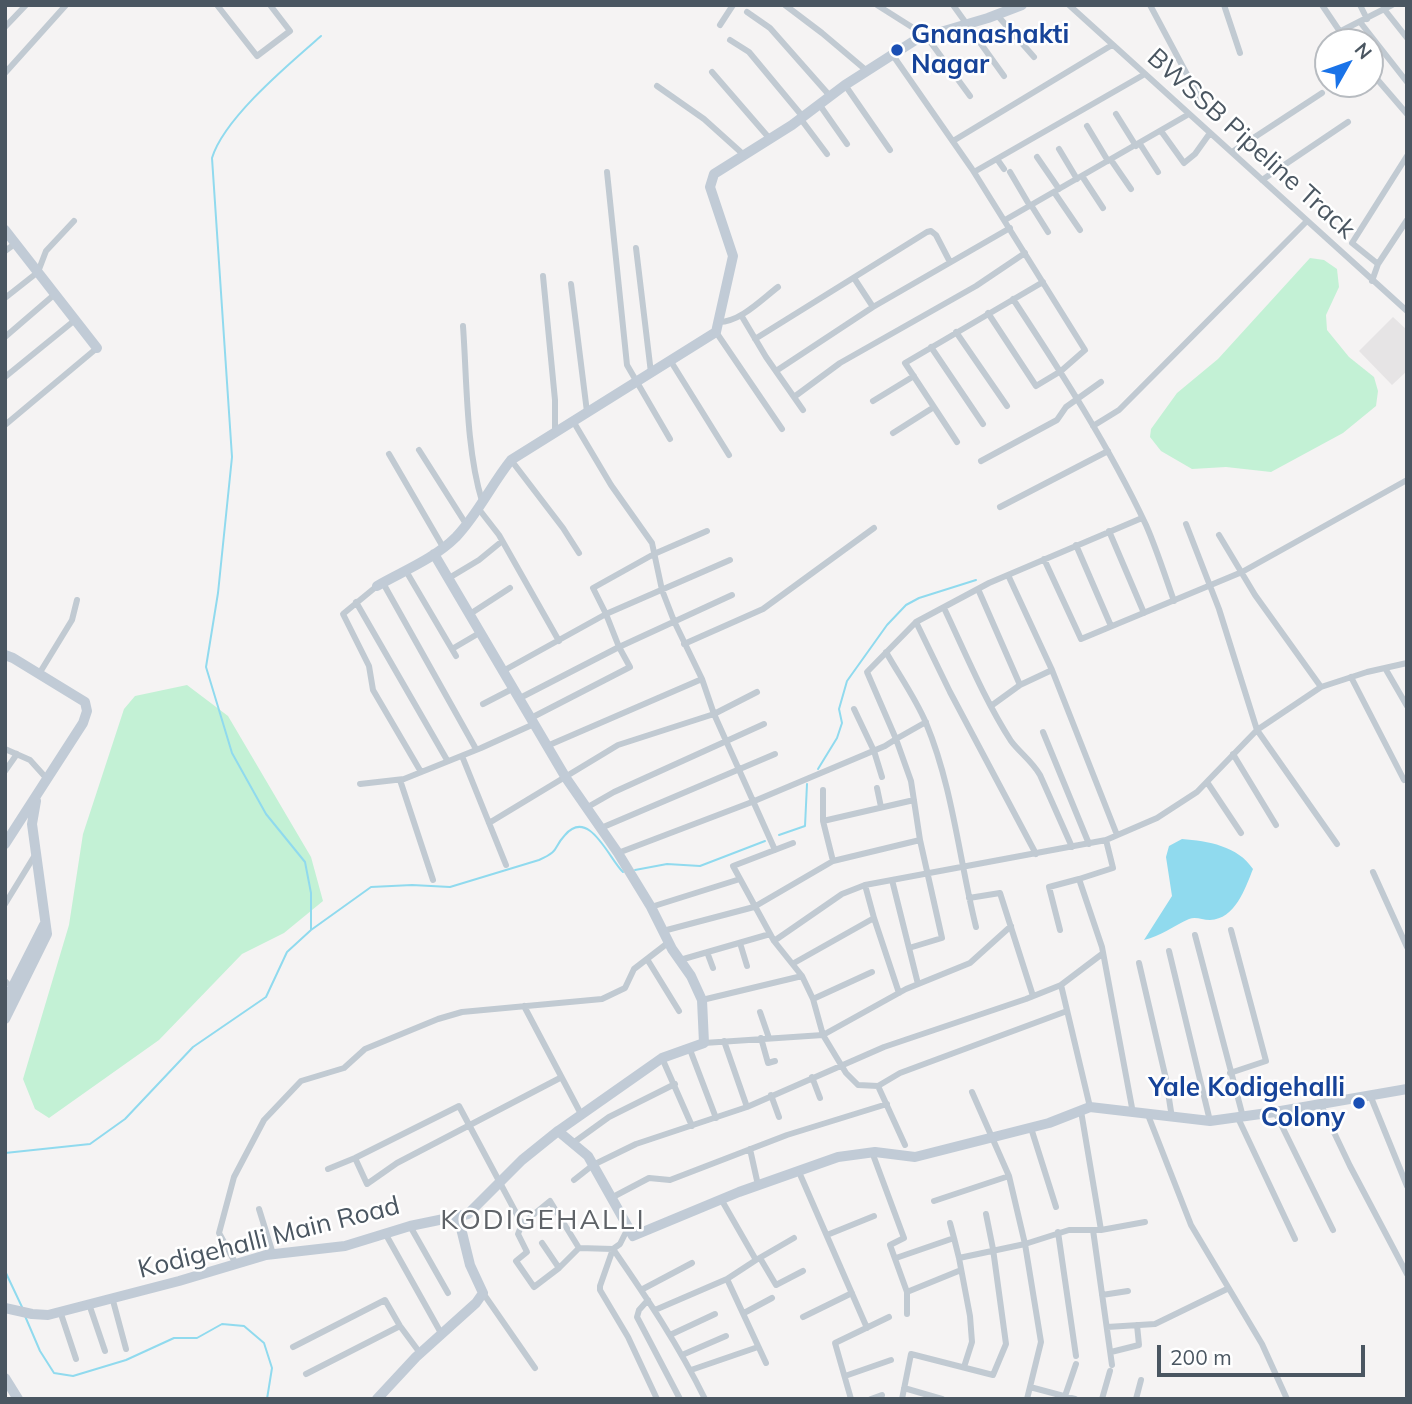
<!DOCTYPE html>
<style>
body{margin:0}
#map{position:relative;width:1412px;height:1404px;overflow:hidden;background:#f5f3f3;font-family:Mulish,sans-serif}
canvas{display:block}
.frame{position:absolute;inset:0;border:7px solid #4a5661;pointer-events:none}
.north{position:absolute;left:1314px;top:28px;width:70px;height:70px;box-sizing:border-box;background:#fff;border:2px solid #b7bbc0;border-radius:50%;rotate:50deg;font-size:19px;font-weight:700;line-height:28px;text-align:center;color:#4a5661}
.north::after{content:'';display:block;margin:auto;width:24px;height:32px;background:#1a73e8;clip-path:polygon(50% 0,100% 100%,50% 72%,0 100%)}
.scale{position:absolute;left:1157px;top:1345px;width:208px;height:32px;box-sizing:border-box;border:4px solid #4a5661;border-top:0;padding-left:9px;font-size:21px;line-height:24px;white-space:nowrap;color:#4a5661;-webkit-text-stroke:5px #fff;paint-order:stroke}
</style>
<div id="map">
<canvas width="1412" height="1404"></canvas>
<div class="frame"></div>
<div class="north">N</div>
<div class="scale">200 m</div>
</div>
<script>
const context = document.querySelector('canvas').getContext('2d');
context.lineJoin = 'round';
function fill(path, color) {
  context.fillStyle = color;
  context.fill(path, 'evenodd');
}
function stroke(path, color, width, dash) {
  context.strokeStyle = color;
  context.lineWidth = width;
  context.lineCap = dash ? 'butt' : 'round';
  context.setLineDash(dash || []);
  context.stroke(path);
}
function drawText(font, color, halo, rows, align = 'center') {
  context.font = font + ' Mulish,sans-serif';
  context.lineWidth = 5;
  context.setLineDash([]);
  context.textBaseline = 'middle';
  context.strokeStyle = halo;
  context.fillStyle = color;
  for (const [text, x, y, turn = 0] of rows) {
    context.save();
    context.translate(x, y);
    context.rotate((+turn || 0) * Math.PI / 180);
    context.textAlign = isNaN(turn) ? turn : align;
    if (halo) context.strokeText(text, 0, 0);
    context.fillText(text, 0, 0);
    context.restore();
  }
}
fill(new Path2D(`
 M1393,317L1407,330V371L1392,385L1359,351Z`), '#e6e4e5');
fill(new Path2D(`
 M1310,258L1324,260L1337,269L1339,287L1326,315L1327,330L1349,357L1374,377L1378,391L1376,406L1343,433L1271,472L1226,467L1192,469L1161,451L1150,437L1151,429L1177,393L1218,359Z
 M187,685L228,716L311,857L323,901L284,933L242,954L159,1040L49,1118L35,1109L23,1079L69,925L83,834L124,709L135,696Z`), '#c3f1d5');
fill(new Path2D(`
 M1182,839C1208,841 1238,846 1253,869C1245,889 1235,919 1210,920C1202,920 1196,916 1189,919C1173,926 1161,936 1144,940L1172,896L1166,857L1169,846Z`), '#90daee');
stroke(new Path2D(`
 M818,769L837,738L842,723L839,709L847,681L887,625L906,605L919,598L976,580
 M779,835L805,826L807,784
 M635,870L667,864L700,866L765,841
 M311,930V893L305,862L266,814L232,753L206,667L218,593L232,457L212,158C224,118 289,64 321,36
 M5,1153L90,1144L125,1119L193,1047L266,997L287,952L311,930L371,887L412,885L450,887L539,860C561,850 552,849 565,835C589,807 609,859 623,872
 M5,1271L22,1307
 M25,1316L40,1351L54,1373L73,1376L126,1360L174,1338H197L222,1324L244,1326L264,1343L272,1368L267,1399`), '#90daee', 2);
stroke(new Path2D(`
 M217,5L257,56L290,31L270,5
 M785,5L822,33L867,71
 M877,5L926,36L970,96
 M953,5L1004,76
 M1069,5L1407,311
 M1150,5L1199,97
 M1224,5L1240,53
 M1322,5L1347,42
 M1360,5L1367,19
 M1384,9L1407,38
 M747,12L770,28L830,96
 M997,15L1034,57
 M1360,22L1407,82
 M720,25L733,5
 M5,27L26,5
 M1339,32L1392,5
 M730,40L749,52L803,117
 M892,54L972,169L1085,350L1061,371L1036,386L988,313
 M1370,71L1407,114
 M712,72L770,139
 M5,73L66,5
 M845,85L890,150
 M657,86L704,119L744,155
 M819,104L847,144
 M1116,114L1136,146
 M800,118L827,154
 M1087,126L1108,161
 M1161,131L1184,163L1195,154L1210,133
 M953,141L1112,45
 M1140,144L1158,172
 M1059,149L1077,179
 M1232,152L1322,93
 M1037,157L1059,189
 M997,159L1004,169
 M1111,160L1131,189
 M607,172L627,365L670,439
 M974,172L1145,74
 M1010,172L1030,206
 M1082,176L1103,208
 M1262,180L1348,122
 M1054,192L1080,230
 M1031,205L1048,232
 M1005,220L1189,114
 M636,248L651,373
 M5,251L16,243
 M1378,264L1352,243L1407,156
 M543,276L555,400V431
 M854,278L873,307
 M1372,281L1378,264L1407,220
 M571,284L587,412
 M5,298L38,272L46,251L74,221
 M1013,299C1061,372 1109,446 1146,525C1157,550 1165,576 1174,601
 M741,315L766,357L803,410
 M719,322C740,322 761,300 778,287
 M463,326C467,381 466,449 482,501
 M716,332L782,429
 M956,332L1007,406
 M5,337L55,294
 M755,339L927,232L931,231L936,235L950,262
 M931,347L983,424
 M670,360L729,455
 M776,371L873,307L1010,228
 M5,377L75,320
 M794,397L840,363L976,286L1025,253
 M873,401L914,376
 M573,421L611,485L652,543L662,590L674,621L702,679L714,714L775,850
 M5,425L97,348
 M1093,426L1119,410L1307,221
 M893,433L934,407
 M957,442L905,363L1043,282
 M419,450L466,524
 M389,454L443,547
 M511,460L563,528L579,553
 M981,461L1057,420L1066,407L1101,382
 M1000,507L1108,451
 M478,508L499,535L559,641
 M1186,524L1219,609L1257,730L1337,844
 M707,531L654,554L593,588L606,614L730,560
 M1109,531L1144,613
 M1219,535L1255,595L1321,687
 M1076,545L1111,626
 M1044,559L1081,639L1242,572L1407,480
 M406,571L456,656
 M1008,575L1052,670L1117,835
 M449,578L479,560L501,542
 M383,583L476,749
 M377,586L343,614L369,666L373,690L421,772
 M978,589L1020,685L1052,670
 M356,602L447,760
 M944,608C965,652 984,699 1011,741C1020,753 1032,761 1040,775L1072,847
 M470,614L510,588
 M916,622L950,692L1036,854
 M684,644L763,609L874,528
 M452,649L481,632
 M886,652C899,675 916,699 926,723C953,788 959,859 976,927
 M1385,668L1407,706
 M503,671L606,614L619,647L520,698
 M39,674L72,620L77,600
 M1351,677L1404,780
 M483,704L514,688
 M991,706L1020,685
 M854,709L874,751L882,777
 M531,718L630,667L619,647L732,595
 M1043,732L1089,844
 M547,746L702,679
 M5,749L30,760L48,780
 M1233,754L1276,825
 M462,756L506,865
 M5,771L17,754
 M400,780L433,880
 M1207,782L1241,833
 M360,784L404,779L481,748L534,724
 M877,788L881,807
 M586,808L614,792L764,724
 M823,821V790
 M489,823L618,745L714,714L757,692
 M601,828L775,754
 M1106,840L1113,868L1079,879L1102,947L1133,1113
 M793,843L733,866L774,941L802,976L813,999L823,1035L906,989L970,963L1011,926
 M618,853L752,802L885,746L896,739L867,672L916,622L989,583L1142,518
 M833,861L823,821L914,800
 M1373,872L1407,947
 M892,880L918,984
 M865,885L874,918L899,993
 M969,898L1000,893L1033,996
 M5,904L35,855
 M651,907L740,879
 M1060,930L1049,887L1079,879
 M663,931L754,907L833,861L920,840
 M1195,935L1243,1117
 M774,941L842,894L865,885L1106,840L1157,818L1197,792L1257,730L1321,687L1367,672L1407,663
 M740,943L747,966
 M909,948L942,938L920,840L911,781L896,739L926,722
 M1169,951L1210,1121
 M707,952L713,968
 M647,959L679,1011
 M680,960L770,934
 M794,963L874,918
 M1139,963L1166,1079L1172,1118
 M5,981L7,983
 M1061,985L1090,1107
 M813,999L872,972
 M702,1000L802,976
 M524,1006L581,1114
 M760,1012L769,1038
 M761,1038L768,1063L775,1061
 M724,1041L747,1107
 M704,1043L823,1035L846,1073L858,1085L878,1086L905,1145
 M689,1047L716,1118
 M662,1058L692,1126
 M1230,1073L1266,1061L1231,930
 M812,1077L820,1098
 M878,1086L900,1073L1067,1011
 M972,1092L1009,1176L1025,1244L1041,1342L1027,1399
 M771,1095L779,1117
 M1370,1095L1407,1186
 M1320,1103L1350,1166L1407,1274
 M1275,1112L1333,1230
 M1148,1115L1191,1225L1262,1344L1287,1399
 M1238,1118L1295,1239
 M1031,1128L1056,1207
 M573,1143L609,1117L675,1084
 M750,1149L758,1185
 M872,1152L904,1238L890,1245L907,1292L961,1270
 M355,1158L367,1184L397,1163L560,1078
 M328,1169L355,1158L459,1106L522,1224
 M799,1172L867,1328
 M574,1180L593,1165L636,1144L747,1107L884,1047L1026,999L1061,985L1102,954
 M611,1198L649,1178L670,1180L787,1135L887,1104
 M721,1199L756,1260L794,1238
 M934,1201L1009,1176
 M259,1209L273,1254
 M950,1223L954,1238
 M410,1226L448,1293
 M628,1228L620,1244L613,1249L600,1286V1290L628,1337L657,1399
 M1093,1230L1112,1365
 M1101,1230L1145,1222
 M1058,1232L1076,1356
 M385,1233L441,1333
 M827,1235L874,1216
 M542,1243L559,1268L534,1287L516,1261L527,1252L518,1234L522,1224L550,1201L579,1248L613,1249C647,1298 679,1346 705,1399
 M760,1258L776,1285L803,1271
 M896,1258L954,1238L959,1258L1025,1244L1069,1230H1101L1081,1111
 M959,1258L970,1316L972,1342L964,1367
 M236,1264L219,1233L234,1177L264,1120L301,1081L344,1068L365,1049L438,1019L462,1012L602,999L625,988L634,969L669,942
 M559,1268L579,1248
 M727,1279L766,1363
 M641,1290L692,1263
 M483,1293L535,1368
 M1102,1295L1128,1291
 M112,1297L126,1349
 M648,1300L639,1310L637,1317L680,1399
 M89,1304L105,1351
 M655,1310L727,1279L756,1260
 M60,1311L76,1359
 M744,1313L772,1298
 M907,1314V1292
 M803,1317L852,1293
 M1107,1327L1155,1324L1227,1289
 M670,1335L715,1314
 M293,1347L385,1300L400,1326L420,1353
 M1111,1352L1139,1345L1137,1325
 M682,1355L726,1336
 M691,1370L758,1347
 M306,1374L400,1326
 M845,1376L891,1360
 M1030,1387L1075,1399
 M904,1388L942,1399
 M1065,1396L1076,1364
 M851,1399L835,1343L889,1317
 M871,1399L882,1395
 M902,1399L911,1354L993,1375L1006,1344L993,1249L986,1214
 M1102,1399L1110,1371
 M1136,1399L1141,1380`), '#c1cad2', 6);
stroke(new Path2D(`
 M5,230L97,348
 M434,554L566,778L618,853L651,907L672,949L691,976L702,1000L704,1043L662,1058L558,1131
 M377,586C403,571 434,559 456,537C478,514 491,485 511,460L716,332L733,256L710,187L714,174L792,125L845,85L917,39L988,18L1022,5
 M5,655L13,658L85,702L87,711L83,723L5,844
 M5,1002L44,925
 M5,1019L47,934L32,824L36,801
 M5,1308L32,1314L48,1315L179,1281L266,1255L345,1246L410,1226L468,1214L522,1160L558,1131L588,1156L633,1236L739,1192L838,1157L875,1152L915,1157L1049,1123L1090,1107L1210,1121L1275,1112L1407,1089
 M5,1378L18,1399
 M377,1399L416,1357L476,1303L483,1293L470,1265L458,1216`), '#c1cbd6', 10);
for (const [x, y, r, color] of [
 [897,50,7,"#1a4fb4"],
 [1359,1103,7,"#1a4fb4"]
]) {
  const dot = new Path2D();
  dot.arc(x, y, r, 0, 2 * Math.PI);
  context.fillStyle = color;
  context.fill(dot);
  stroke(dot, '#fff', 2.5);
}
drawText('bold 26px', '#164399', '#fff', [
 ["Gnanashakti",911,35],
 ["Nagar",911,65],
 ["Yale Kodigehalli",1345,1088,"right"],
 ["Colony",1345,1118,"right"]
], 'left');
drawText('26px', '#4a5661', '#fff', [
 ["BWSSB Pipeline Track",1251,144,42],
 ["Kodigehalli Main Road",269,1238,-14]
]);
context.letterSpacing = '2px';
drawText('28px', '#5f6368', '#fff', [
 ["KODIGEHALLI",543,1221]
]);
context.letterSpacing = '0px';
</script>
